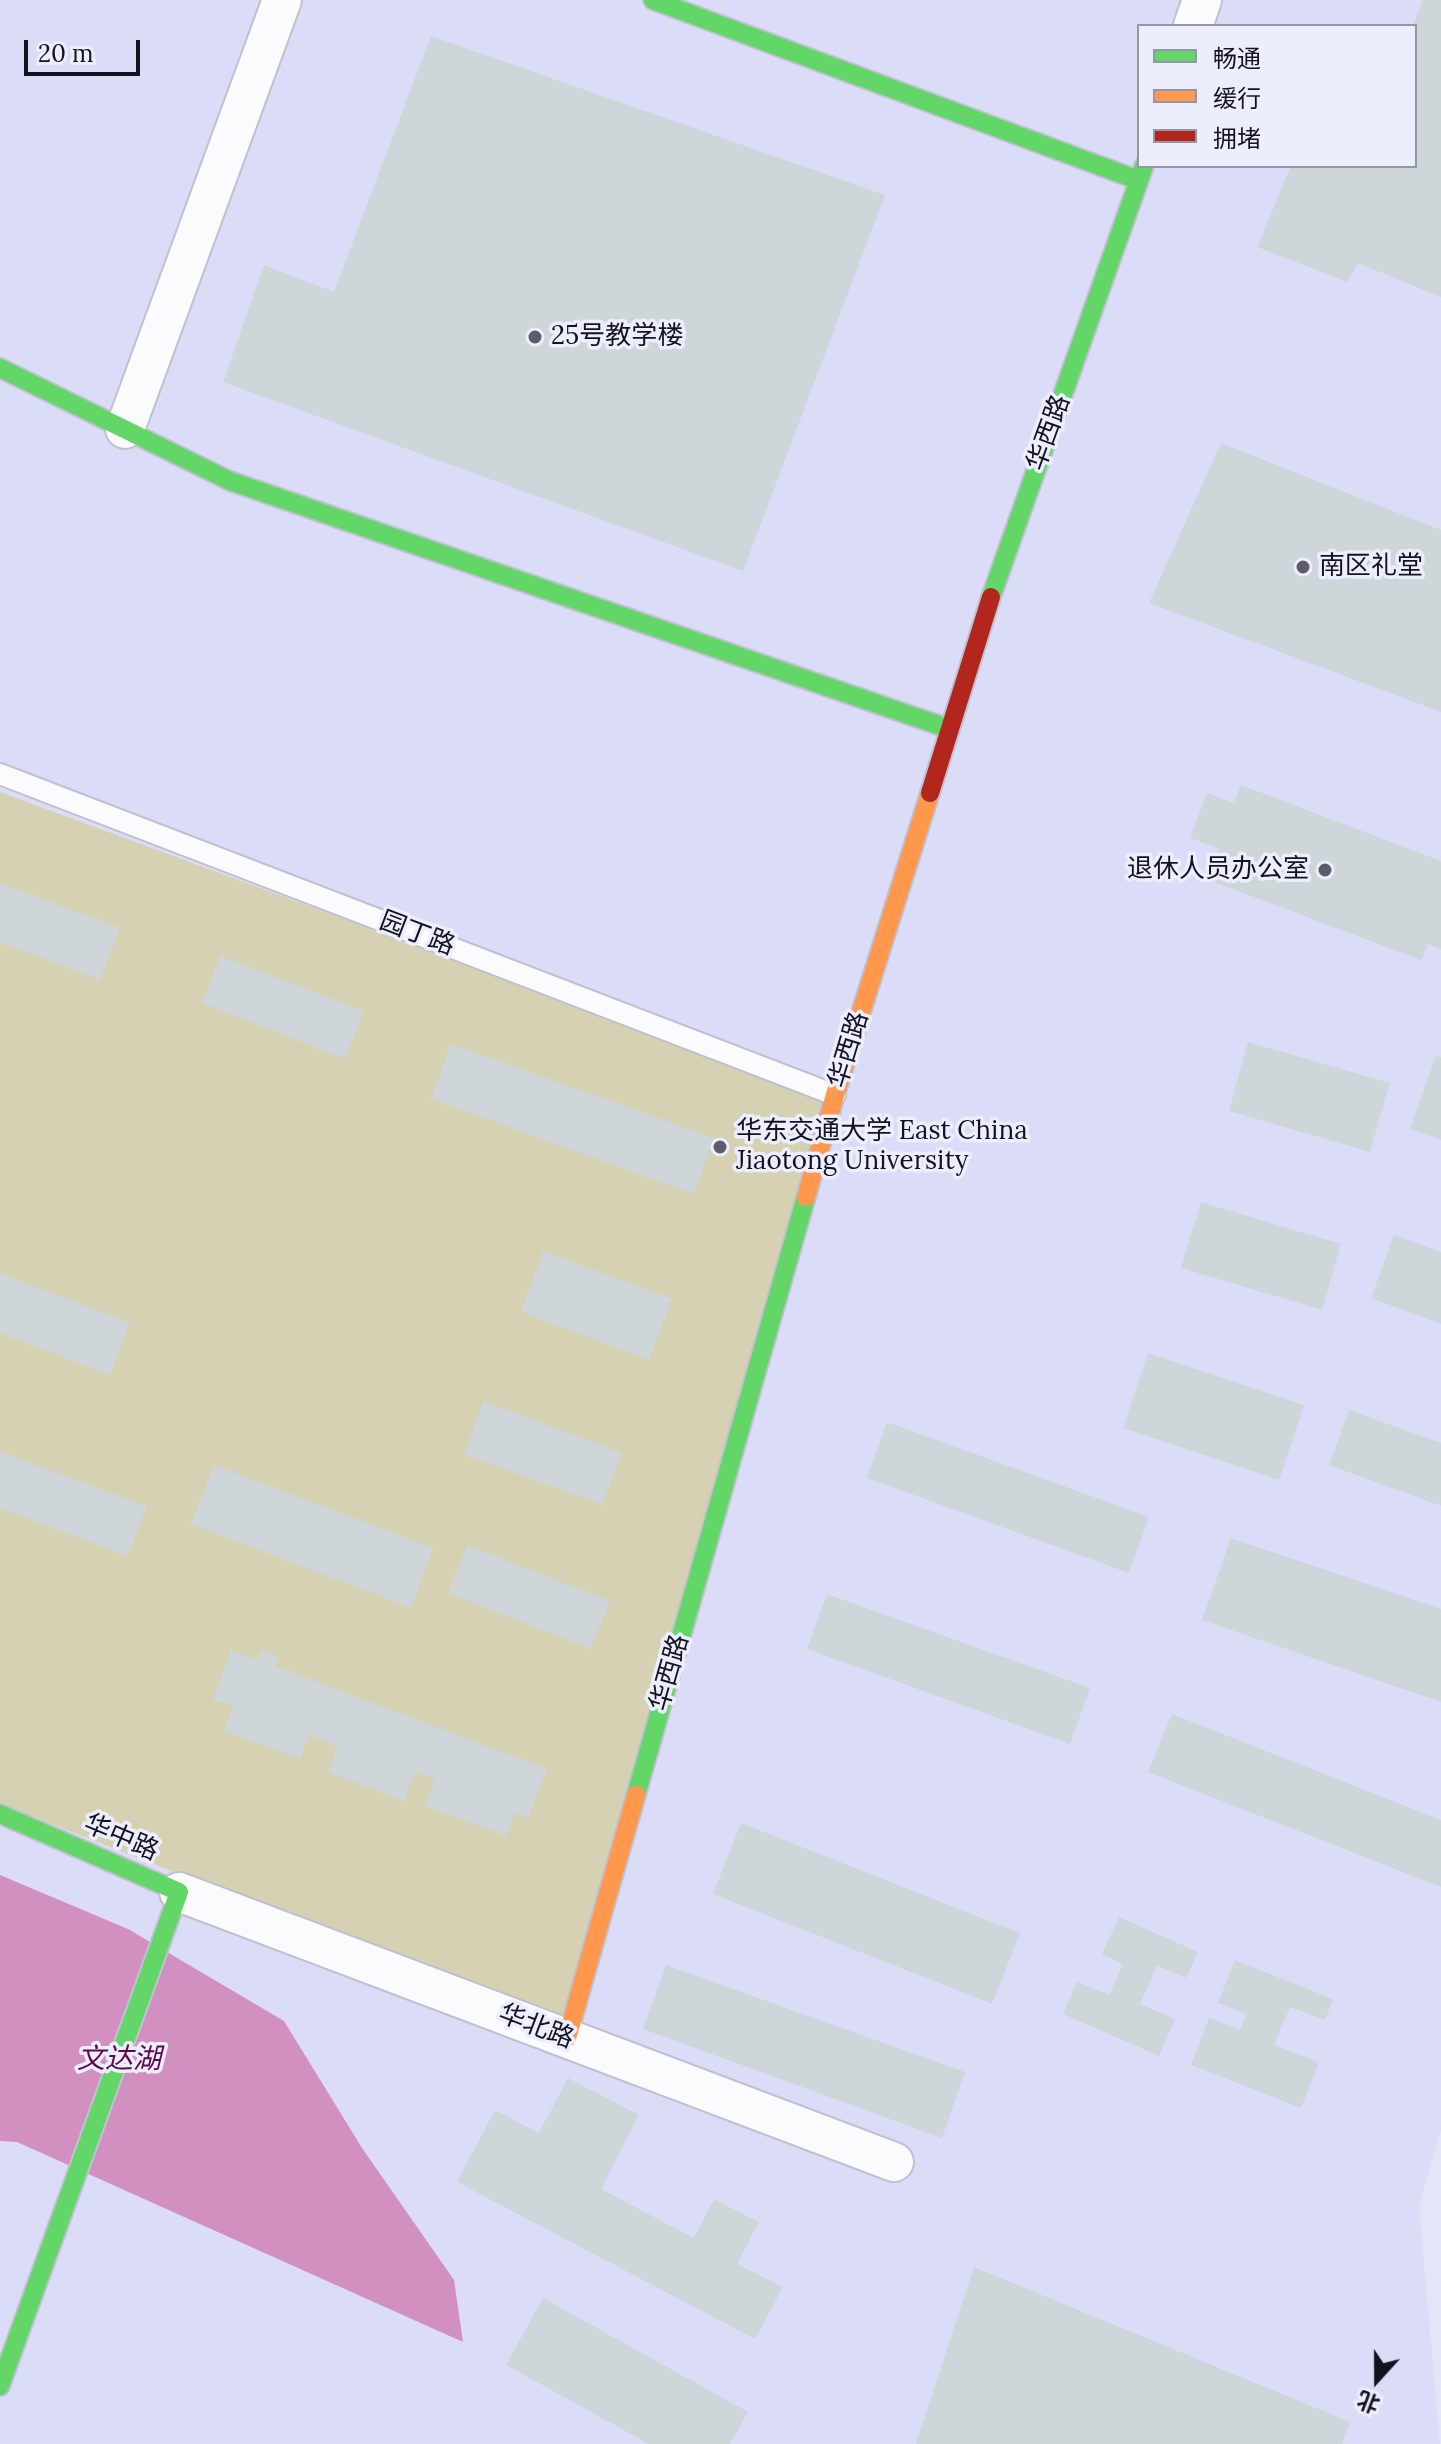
<!DOCTYPE html>
<meta charset="utf-8">
<style>
body{margin:0}
#map{position:relative;width:1441px;height:2444px;overflow:hidden;background:#e4e5f6;font-family:Lora,"Noto Sans SC",serif}
canvas{display:block}
.legend{position:absolute;left:1137px;top:24px;width:280px;height:144px;box-sizing:border-box;background:#eceefd;border:2px solid #9596a5;margin:0;padding:10px 14px;list-style:none;font-size:24px;color:#131320}
.legend li{display:flex;align-items:center;gap:16px;height:40px}
.legend b{width:40px;border:2px solid #9596a5}
.north{position:absolute;left:1337px;top:2340px;width:80px;height:80px;-webkit-text-stroke:6px #eceefd;paint-order:stroke;rotate:201deg;font-size:22px;font-weight:700;line-height:32px;text-align:center;color:#131320}
.north::after{content:'';display:block;margin:auto;width:28px;height:36px;background:#131320;clip-path:polygon(50% 0,100% 100%,50% 72%,0 100%)}
.scale{position:absolute;left:24px;top:40px;width:116px;height:36px;box-sizing:border-box;border:4px solid #131320;border-top:0;padding-left:10px;font-size:24px;line-height:28px;white-space:nowrap;color:#131320;-webkit-text-stroke:6px #eceefd;paint-order:stroke}
</style>
<div id="map">
<canvas width="1441" height="2444"></canvas>
<ul class="legend">
<li><b style="height:10px;background:#63d668"></b>畅通</li>
<li><b style="height:10px;background:#ff974d"></b>缓行</li>
<li><b style="height:10px;background:#b3261e"></b>拥堵</li>
</ul>
<div class="north">北</div>
<div class="scale">20 m</div>
</div>
<script>
const context = document.querySelector('canvas').getContext('2d');
context.lineJoin = 'round';
function fill(path, color) {
  context.fillStyle = color;
  context.fill(path, 'evenodd');
}
function stroke(path, color, width, dash) {
  context.strokeStyle = color;
  context.lineWidth = width;
  context.lineCap = dash ? 'butt' : 'round';
  context.setLineDash(dash || []);
  context.stroke(path);
}
function drawText(font, color, halo, rows, align = 'center') {
  context.font = font + ' Lora,"Noto Sans SC",serif';
  context.lineWidth = 7;
  context.setLineDash([]);
  context.textBaseline = 'middle';
  context.strokeStyle = halo;
  context.fillStyle = color;
  for (const [text, x, y, turn = 0] of rows) {
    context.save();
    context.translate(x, y);
    context.rotate((+turn || 0) * Math.PI / 180);
    context.textAlign = isNaN(turn) ? turn : align;
    if (halo) context.strokeText(text, 0, 0);
    context.fillText(text, 0, 0);
    context.restore();
  }
}
fill(new Path2D(`
 M0,0H1441V2129L1419,2207L1440,2444H0ZM1139,26H1415V166H1139Z`), '#dbddf8');
fill(new Path2D(`
 M0,792L829,1098L561,2023L0,1804Z`), '#d5d1b2');
fill(new Path2D(`
 M0,1875L128,1929L284,2021L362,2148L454,2280L463,2342L17,2142L0,2141Z`), '#d290c1');
fill(new Path2D(`
 M1423,0H1441V297L1358,263L1347,282L1257,247L1291,166H1415L1413,26Z
 M431,36L885,195L743,571L223,382L264,265L334,292Z
 M1221,443L1441,530V712L1149,603Z
 M1241,785L1441,861V949L1428,944L1421,960L1206,879L1218,848L1190,838L1207,793L1234,803Z
 M0,883L120,928L100,980L0,942Z
 M220,956L364,1011L345,1059L202,1003Z
 M1248,1042L1390,1083L1370,1152L1229,1111Z
 M451,1044L714,1138L694,1194L431,1099Z
 M1436,1055L1441,1057V1140L1410,1129Z
 M1201,1202L1341,1244L1322,1310L1181,1268Z
 M1394,1235L1441,1252V1324L1371,1298Z
 M543,1251L672,1299L649,1360L521,1312Z
 M0,1273L130,1323L110,1375L0,1333Z
 M1148,1353L1304,1405L1279,1480L1123,1428Z
 M484,1401L622,1453L602,1505L464,1454Z
 M1349,1410L1441,1443V1506L1329,1465Z
 M887,1422L1149,1517L1129,1573L867,1478Z
 M0,1452L147,1506L128,1556L0,1508Z
 M214,1465L433,1548L411,1608L191,1524Z
 M1231,1538L1441,1609V1702L1202,1620Z
 M467,1545L610,1601L591,1649L448,1593Z
 M827,1594L1090,1688L1070,1744L807,1649Z
 M231,1650L257,1660L260,1650L279,1657L275,1666L547,1769L528,1819L515,1813L506,1836L425,1806L435,1780L415,1772L404,1801L328,1772L338,1746L309,1735L300,1759L224,1731L233,1706L213,1700Z
 M1172,1714L1441,1820V1887L1148,1772Z
 M741,1823L1020,1933L992,2004L713,1894Z
 M1119,1917L1198,1952L1186,1978L1157,1966L1140,2004L1175,2019L1159,2056L1063,2014L1077,1982L1109,1995L1123,1964L1102,1954Z
 M1235,1960L1333,1999L1325,2020L1290,2007L1274,2045L1319,2062L1301,2108L1191,2065L1209,2018L1240,2030L1246,2014L1218,2003Z
 M666,1965L965,2072L942,2138L643,2029Z
 M568,2078L639,2115L601,2189L694,2238L714,2199L759,2222L737,2264L783,2287L755,2339L457,2182L495,2110L539,2133Z
 M974,2267L1350,2422L1342,2444H916Z
 M543,2298L748,2412L730,2444H649L506,2365Z`), '#ced6d9');
const lane = new Path2D(`
 M0,774L835,1095`);
const street = new Path2D(`
 M1193,26L1202,0
 M125,429L282,0
 M179,1892L894,2162`);
const fast = new Path2D(`
 M653,0L1138,180
 M0,368L230,481L950,729
 M991,597L1144,166
 M636,1795L806,1197
 M0,1814L179,1892L0,2386`);
const slow = new Path2D(`
 M806,1197L835,1095L930,793
 M567,2038L636,1795`);
const jam = new Path2D(`
 M930,793L991,597`);
stroke(lane, '#c0c1d0', 24);
stroke(street, '#c0c1d0', 42);
stroke(fast, '#c0c1d0', 22);
stroke(slow, '#c0c1d0', 22);
stroke(jam, '#c0c1d0', 22);
stroke(lane, '#fbfbfe', 20);
stroke(street, '#fbfbfe', 38);
stroke(fast, '#63d668', 18);
stroke(slow, '#ff974d', 18);
stroke(jam, '#b3261e', 18);
for (const [x, y, r, color] of [
 [535,337,8,"#5c5c6b"],
 [1303,567,8,"#5c5c6b"],
 [1325,870,8,"#5c5c6b"],
 [720,1147,8,"#5c5c6b"]
]) {
  const dot = new Path2D();
  dot.arc(x, y, r, 0, 2 * Math.PI);
  context.fillStyle = color;
  context.fill(dot);
  stroke(dot, '#eceefd', 3);
}
drawText('26px', '#131320', '#eceefd', [
 ["25号教学楼",551,337],
 ["南区礼堂",1319,567],
 ["退休人员办公室",1309,870,"right"],
 ["华东交通大学 East China",736,1132],
 ["Jiaotong University",736,1162]
], 'left');
drawText('26px', '#131320', '#eceefd', [
 ["华西路",1049,433,-70],
 ["园丁路",417,934,21],
 ["华西路",849,1050,-73],
 ["华西路",670,1673,-74],
 ["华中路",121,1838,23],
 ["华北路",536,2027,21]
]);
drawText('italic 28px', '#61084a', '#eceefd', [
 ["文达湖",119,2060]
]);
</script>
